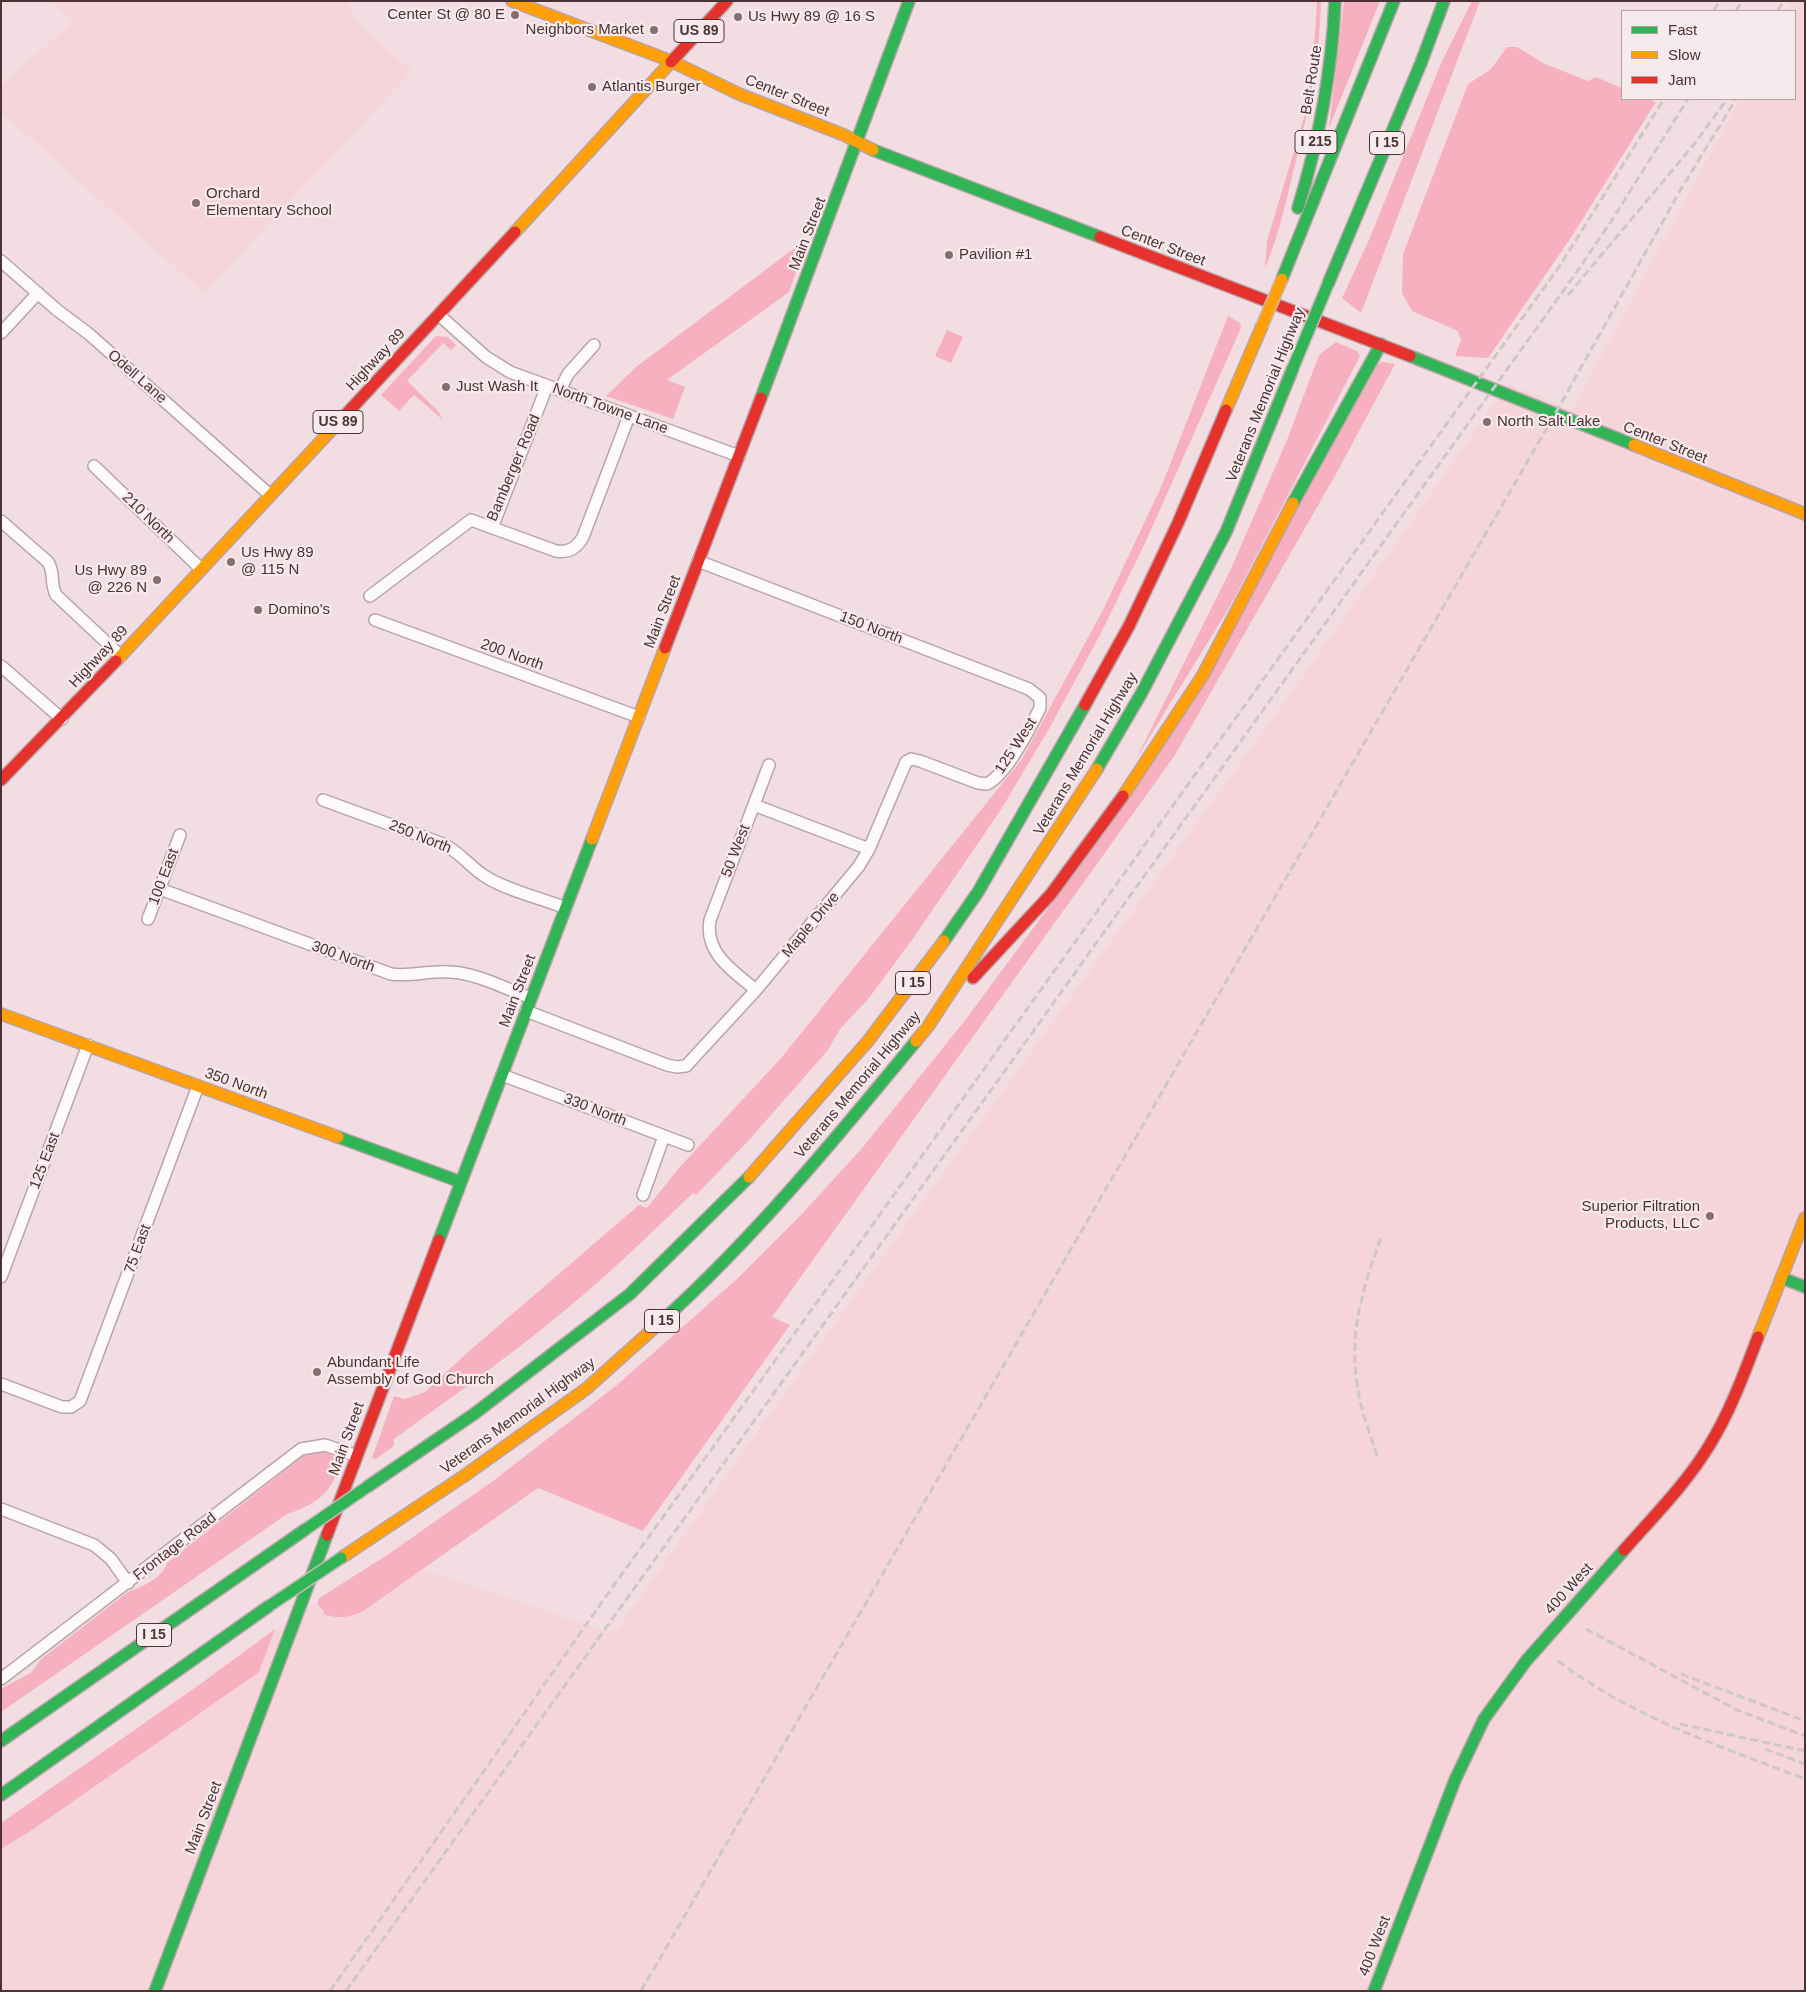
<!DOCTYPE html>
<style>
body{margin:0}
#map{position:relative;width:1806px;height:1992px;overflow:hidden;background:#f2dee2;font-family:Helvetica,sans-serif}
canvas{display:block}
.frame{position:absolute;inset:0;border:2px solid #4a3236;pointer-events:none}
.legend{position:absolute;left:1621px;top:10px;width:175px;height:90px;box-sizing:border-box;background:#f7eaec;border:1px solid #b2a0a3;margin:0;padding:6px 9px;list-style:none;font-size:15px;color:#4a3236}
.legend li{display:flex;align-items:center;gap:10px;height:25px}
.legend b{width:25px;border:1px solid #b2a0a3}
</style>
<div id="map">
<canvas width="1806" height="1992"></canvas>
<div class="frame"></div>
<ul class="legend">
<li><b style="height:6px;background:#30b455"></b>Fast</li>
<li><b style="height:6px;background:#ff9f0a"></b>Slow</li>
<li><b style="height:6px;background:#e5322d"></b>Jam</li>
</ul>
</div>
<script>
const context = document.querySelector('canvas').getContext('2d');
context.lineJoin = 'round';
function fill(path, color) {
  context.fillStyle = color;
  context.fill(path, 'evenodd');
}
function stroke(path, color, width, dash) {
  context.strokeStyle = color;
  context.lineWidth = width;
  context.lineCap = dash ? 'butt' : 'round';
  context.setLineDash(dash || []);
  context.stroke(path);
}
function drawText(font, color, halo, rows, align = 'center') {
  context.font = font + ' Helvetica,sans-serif';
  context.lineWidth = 4.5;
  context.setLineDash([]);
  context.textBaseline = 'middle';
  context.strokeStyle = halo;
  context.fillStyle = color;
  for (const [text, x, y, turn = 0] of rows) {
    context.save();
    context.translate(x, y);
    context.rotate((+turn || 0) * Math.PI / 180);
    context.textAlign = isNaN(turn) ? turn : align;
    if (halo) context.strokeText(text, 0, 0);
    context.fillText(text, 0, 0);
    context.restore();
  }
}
fill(new Path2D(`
 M51,1H350L352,18L412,71L204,293L1,112V86L73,21Z
 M1792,1H1805V1991H1V1825L265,1637L386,1557L614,1634L814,1352L1294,689L1508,384L1572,410L1740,99H1795V11H1787Z`), '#f5d5da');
fill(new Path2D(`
 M1317,1H1321C1320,56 1309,108 1296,160C1287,197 1280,233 1265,268L1267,241L1304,118L1313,62Z
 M1344,1H1380L1329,128Z
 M1472,1H1480L1361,313L1342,298L1368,242L1442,61Z
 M1507,47H1517L1543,63L1588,81L1596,77L1622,88V99H1648L1656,102L1572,236L1488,358L1455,356L1461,340L1458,331L1412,311L1402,293L1403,254L1468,84L1491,69Z
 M808,238L789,292L667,380L685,387L673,419L606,396L636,367Z
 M1228,316L1240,323L1241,328L1146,541L1102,631L1050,727L1002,808L912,940L869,998L840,1029L828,1050L749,1140L696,1195L693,1193C647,1237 602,1281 552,1321C501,1362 447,1401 394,1439V1446L376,1459L372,1458L394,1396L405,1399L425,1392L468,1352L639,1205L647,1208L678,1169L782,1057L1022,759L1103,610L1162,485Z
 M947,330L963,337L951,363L935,356Z
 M436,336L448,337L456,345L451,350L443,343L407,381L438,411L443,420L414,395L399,411L381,395Z
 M1336,342L1357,351L1360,356L1232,603L1136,759L1230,571L1287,440L1319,355Z
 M1383,362L1395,364L1336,474L1175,755L772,1317L790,1325L643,1531L538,1488L363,1611C350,1618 337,1619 323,1614L324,1611L318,1605V1599L390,1553L493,1481L617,1385L738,1278L801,1215L863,1147L963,1023L1097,842L1377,364Z
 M318,1451L332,1453L337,1465C336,1493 310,1507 287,1514L1,1712V1689L32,1672L40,1660L128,1592C142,1587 163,1578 167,1563L303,1456Z
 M275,1629L259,1672L32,1830L1,1849V1823L202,1683Z`), '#f6b0bf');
const street = new Path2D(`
 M1,261L57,310L89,334L270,495
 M439,315L486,357L510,372L739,456
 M1,333L38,293
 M560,390L568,374L594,345
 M94,466L201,569
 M1,521L48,562C55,572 50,584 56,595L121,656
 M492,528L547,386
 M370,596L471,520L556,551C568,553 577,548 583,537L629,416
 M375,620L639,717
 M1,666L62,719
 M323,800L443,844C460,852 470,867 486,877C509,891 540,898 566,908
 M754,805L869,849
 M160,889L391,974C411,977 430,970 450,972C477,973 506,989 531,998
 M148,919L180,835
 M756,990C733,971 704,953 710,920L769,765
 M526,1011L667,1065L677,1067L686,1066L756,990L859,866L869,849L906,762L911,759L920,761L978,783L987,784C1007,774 1030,728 1040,708V698L1029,689L698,561
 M502,1075L688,1145
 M643,1195L664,1136
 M1,1277L88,1045
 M1,1384L62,1407H71L80,1401L198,1086
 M1,1509L94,1545L111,1559L128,1583
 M1,1679L301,1449L325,1445L357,1456`);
const fast = new Path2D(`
 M873,150L1100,237
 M1298,208C1319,140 1332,72 1335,1
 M1282,279L1394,1
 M1328,284L1421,63L1444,1
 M1410,356L1634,445
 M761,398C811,266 859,133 909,1
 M1293,503L1381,344
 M1097,769L1141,694L1226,532L1293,368
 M944,941L978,892L1085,705
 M338,1137L461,1182
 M439,1240L592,839
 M1782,1278L1805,1287
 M663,1320C754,1238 838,1136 916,1041
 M367,1487L474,1414L630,1294L749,1177
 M1,1741L306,1529
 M1,1795L269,1606
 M155,1991L327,1535
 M1374,1991L1455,1780L1484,1719L1526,1661L1624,1550`);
const slow = new Path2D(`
 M512,1L671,61L739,94L844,135L873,150
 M515,232L671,62
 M1226,410L1262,326
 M1634,445L1805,514
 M116,661L337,424
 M1123,796L1203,675L1293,503
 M592,839L665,648
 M1,1014L338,1137
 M916,1041L929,1025L1097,769
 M749,1177L868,1041L944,941
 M1758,1337L1805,1218
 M341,1558L464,1476L586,1389L663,1320`);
const jam = new Path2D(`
 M671,62L727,1
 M1100,237L1410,356
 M337,424L515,232
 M665,648L761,398
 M1085,705L1129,626L1178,523L1226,410
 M1,780L116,661
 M973,978L1051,894L1123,796
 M327,1535L439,1240
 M1624,1550C1653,1517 1686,1484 1709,1446C1730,1412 1744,1374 1758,1337`);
stroke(street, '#b8a4a8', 14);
stroke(fast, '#b8a4a8', 14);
stroke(slow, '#b8a4a8', 14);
stroke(jam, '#b8a4a8', 14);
stroke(street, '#fdfafb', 11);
stroke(fast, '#30b455', 11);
stroke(slow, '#ff9f0a', 11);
stroke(jam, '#e5322d', 11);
stroke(new Path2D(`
 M1714,11L1719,1
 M1736,11L1742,1
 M1778,11L1783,1
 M1568,295L1696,142L1727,99
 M1377,1456C1371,1436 1363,1416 1359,1396C1347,1336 1362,1290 1382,1235
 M1586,1629L1737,1710L1805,1736
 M1558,1661C1632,1717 1719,1746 1805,1779
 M1681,1674L1805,1721
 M1680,1724L1805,1751
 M1765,1749L1805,1764
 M330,1991L602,1602L1559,267L1664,99
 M346,1991L1576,273L1610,223L1688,99
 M641,1991L1555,414L1681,189L1736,99`), '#cdc7c8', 3, [8, 4]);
const fastBridge = new Path2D(`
 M1293,368L1328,284
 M306,1529L367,1487
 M269,1606L341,1558`);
const slowBridge = new Path2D(`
 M1262,326L1282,279`);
stroke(fastBridge, '#c8bbbd', 14, []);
stroke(slowBridge, '#c8bbbd', 14, []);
stroke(fastBridge, '#30b455', 11);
stroke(slowBridge, '#ff9f0a', 11);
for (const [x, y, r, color] of [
 [515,15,5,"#856e72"],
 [738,17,5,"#856e72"],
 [654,30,5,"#856e72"],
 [592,87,5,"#856e72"],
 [196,203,5,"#856e72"],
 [949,255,5,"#856e72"],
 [446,387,5,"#856e72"],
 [1487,422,5,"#856e72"],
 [231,562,5,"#856e72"],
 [157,580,5,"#856e72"],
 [258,610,5,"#856e72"],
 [1710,1216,5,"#856e72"],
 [317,1372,5,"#856e72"]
]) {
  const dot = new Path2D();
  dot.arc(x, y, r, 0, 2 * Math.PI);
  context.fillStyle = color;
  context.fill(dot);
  stroke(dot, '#f7eaec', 2);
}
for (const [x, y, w] of [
 [699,31,50],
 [1316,142,42],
 [1387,143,35],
 [338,422,50],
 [913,983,35],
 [662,1321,35],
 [154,1635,35]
]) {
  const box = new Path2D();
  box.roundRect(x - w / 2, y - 11.5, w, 23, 4);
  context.fillStyle = '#f7eaec';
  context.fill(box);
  stroke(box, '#4a3236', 1);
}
drawText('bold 14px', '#4a3236', null, [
 ["US 89",699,31],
 ["I 215",1316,142],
 ["I 15",1387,143],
 ["US 89",338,422],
 ["I 15",913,983],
 ["I 15",662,1321],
 ["I 15",154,1635]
]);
drawText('15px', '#4a3236', '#f7eaec', [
 ["Center St @ 80 E",505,15,"right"],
 ["Us Hwy 89 @ 16 S",748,17],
 ["Neighbors Market",644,30,"right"],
 ["Atlantis Burger",602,87],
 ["Orchard",206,194],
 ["Elementary School",206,211],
 ["Pavilion #1",959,255],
 ["Just Wash It",456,387],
 ["North Salt Lake",1497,422],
 ["Us Hwy 89",241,553],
 ["@ 115 N",241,570],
 ["Us Hwy 89",147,571,"right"],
 ["@ 226 N",147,588,"right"],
 ["Domino's",268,610],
 ["Superior Filtration",1700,1207,"right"],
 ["Products, LLC",1700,1224,"right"],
 ["Abundant Life",327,1363],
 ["Assembly of God Church",327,1380]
], 'left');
drawText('15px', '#4a3236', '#f7eaec', [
 ["Belt Route",1312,80,-81],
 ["Center Street",787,96,22],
 ["Main Street",808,234,-69],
 ["Center Street",1163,246,21],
 ["Highway 89",376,360,-47],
 ["Odell Lane",137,377,41],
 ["Veterans Memorial Highway",1266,395,-68],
 ["North Towne Lane",610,409,20],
 ["Center Street",1665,443,22],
 ["Bamberger Road",514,468,-67],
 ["210 North",148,518,44],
 ["Main Street",663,612,-69],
 ["150 North",871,628,21],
 ["200 North",512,655,20],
 ["Highway 89",99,657,-47],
 ["125 West",1016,746,-57],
 ["Veterans Memorial Highway",1086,754,-59],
 ["250 North",420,837,22],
 ["50 West",736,851,-69],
 ["100 East",164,877,-69],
 ["Maple Drive",811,925,-50],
 ["300 North",343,957,20],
 ["Main Street",518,991,-69],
 ["350 North",236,1084,20],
 ["Veterans Memorial Highway",858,1085,-50],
 ["330 North",595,1110,21],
 ["125 East",45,1161,-69],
 ["75 East",138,1249,-70],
 ["Veterans Memorial Highway",518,1416,-36],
 ["Main Street",347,1439,-70],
 ["Frontage Road",175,1547,-38],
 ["400 West",1569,1589,-48],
 ["Main Street",204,1818,-69],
 ["400 West",1375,1946,-69]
]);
</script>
